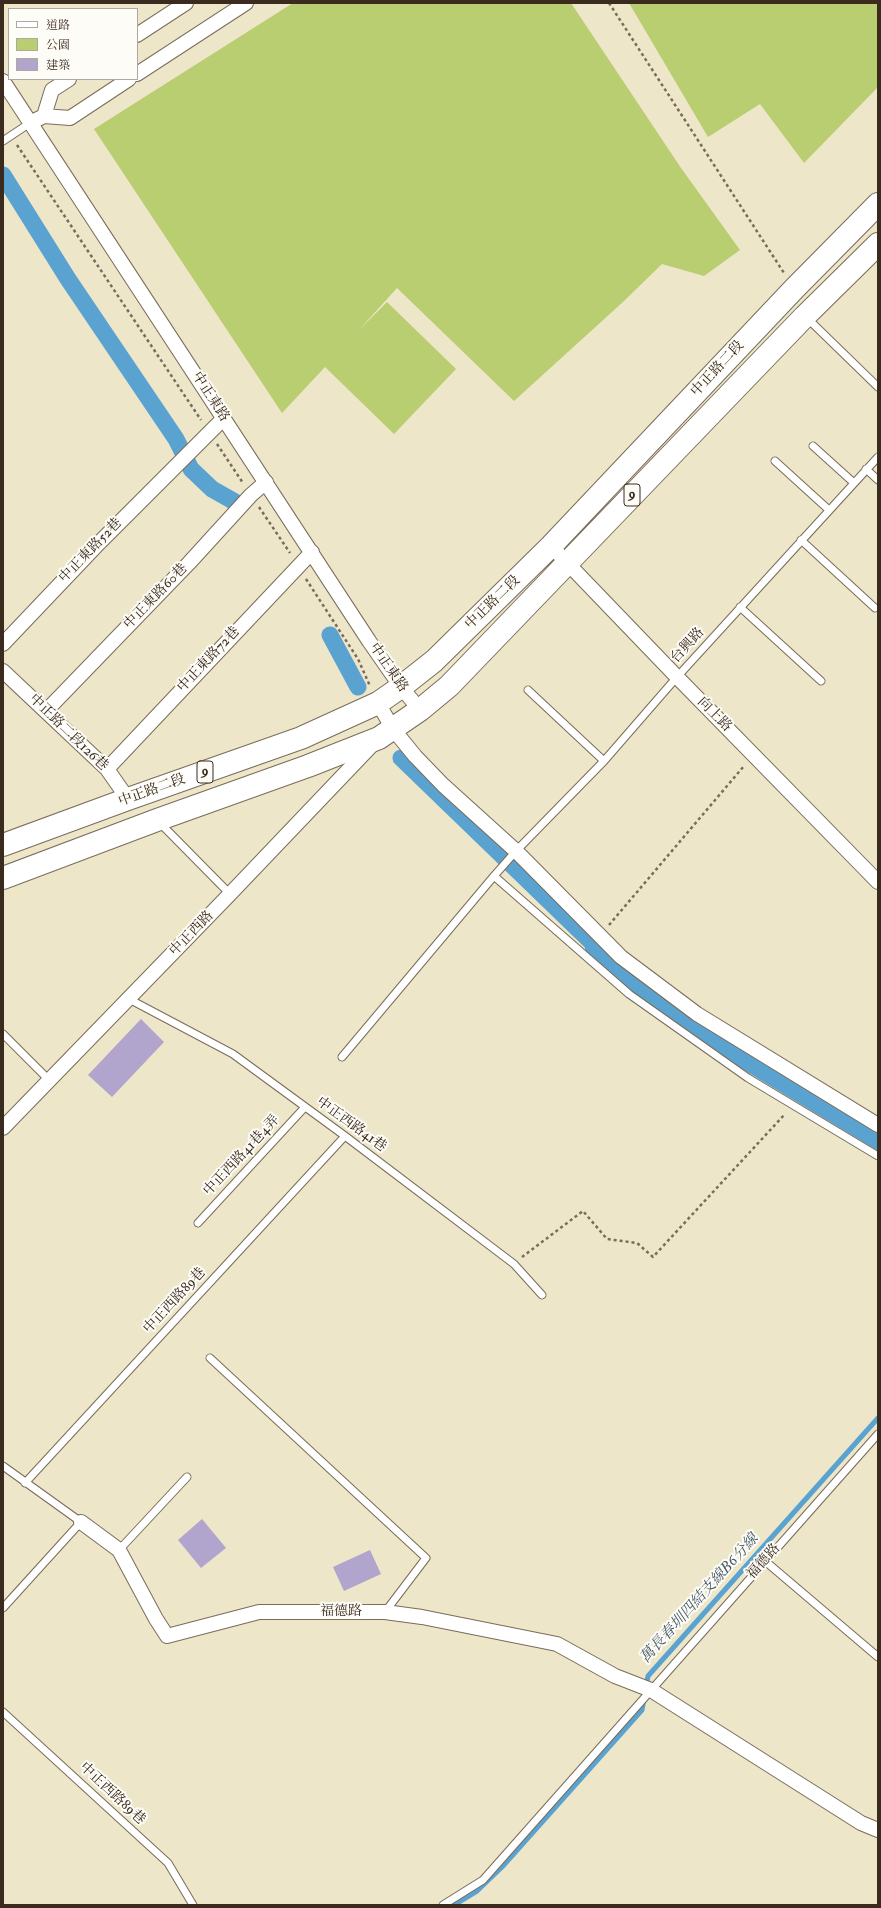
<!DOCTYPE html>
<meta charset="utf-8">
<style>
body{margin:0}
#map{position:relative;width:881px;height:1908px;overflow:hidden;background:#ede6c9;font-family:"IM FELL Double Pica","Noto Serif TC",serif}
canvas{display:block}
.frame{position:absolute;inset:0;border:4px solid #3b2a1e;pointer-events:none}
.legend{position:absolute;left:8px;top:8px;width:130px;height:72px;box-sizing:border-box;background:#fdfcf7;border:1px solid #afa8a0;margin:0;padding:5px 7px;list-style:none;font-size:12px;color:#3b2a1e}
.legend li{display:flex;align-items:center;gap:8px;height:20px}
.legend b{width:20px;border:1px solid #afa8a0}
</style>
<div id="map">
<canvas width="881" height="1908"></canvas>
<div class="frame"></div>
<ul class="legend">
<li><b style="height:5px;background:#fff"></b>道路</li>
<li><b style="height:11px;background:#b9cd71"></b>公園</li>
<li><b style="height:11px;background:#b1a4cd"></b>建築</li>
</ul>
</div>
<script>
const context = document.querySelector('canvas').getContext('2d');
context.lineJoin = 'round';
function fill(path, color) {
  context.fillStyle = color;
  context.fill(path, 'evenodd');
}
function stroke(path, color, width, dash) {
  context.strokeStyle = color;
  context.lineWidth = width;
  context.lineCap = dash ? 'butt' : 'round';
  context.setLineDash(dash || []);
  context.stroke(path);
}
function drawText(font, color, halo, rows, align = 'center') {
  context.font = font + ' "IM FELL Double Pica","Noto Serif TC",serif';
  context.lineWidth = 4;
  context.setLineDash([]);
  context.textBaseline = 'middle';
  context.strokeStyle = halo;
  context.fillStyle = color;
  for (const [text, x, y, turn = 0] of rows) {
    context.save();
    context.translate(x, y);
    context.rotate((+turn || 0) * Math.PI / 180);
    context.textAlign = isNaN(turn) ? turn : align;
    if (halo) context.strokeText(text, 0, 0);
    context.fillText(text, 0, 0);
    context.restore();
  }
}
fill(new Path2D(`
 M293,3H571L681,168L740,250L704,276L662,264L624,301L514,401L397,288L358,331L387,302L456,369L394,434L325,367L282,413L94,129Z
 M629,3H878V87L804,163L760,104L708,137Z`), '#b9cd71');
stroke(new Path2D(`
 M514,867L511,871L587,945L588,952L644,1001
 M701,1041L878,1148
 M646,1687L648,1676L878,1418
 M454,1905L477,1891L502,1867L642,1710L644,1699`), '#5aa3d1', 5);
stroke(new Path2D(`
 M3,175L68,279L176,439L191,469L212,489L235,502
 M330,635L358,687
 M401,758L613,963L667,1009L878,1137`), '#5aa3d1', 17);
fill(new Path2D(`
 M141,1019L164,1042L112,1097L88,1075Z
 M202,1519L226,1548L201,1568L178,1540Z
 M370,1550L381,1574L344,1591L333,1567Z`), '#b1a4cd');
const lane = new Path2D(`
 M3,141L30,123
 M806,317L878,387
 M813,446L854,483
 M775,461L829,510
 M866,469L878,480
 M801,540L875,608
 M740,607L821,681
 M528,690L604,761
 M160,823L230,894
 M494,876L516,851L604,761L677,677L878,457
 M129,999L233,1054L345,1136L514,1264L542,1295
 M3,1034L49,1080
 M342,1057L494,876L629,994L748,1078L878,1156
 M198,1223L305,1107
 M210,1358L426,1558L385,1612
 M3,1466L81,1522L3,1608
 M25,1483L345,1136
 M119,1550L187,1477
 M765,1561L878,1657
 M3,1712L168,1863L193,1905
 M443,1905L483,1880L878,1434`);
const street = new Path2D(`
 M137,35L186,3
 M137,74L246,3
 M3,81L369,641L401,687L420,710
 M44,116L52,90L69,79
 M30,123L44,116L70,118L129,79
 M551,546L677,677L878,882
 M3,644L99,543L224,418
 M3,671L107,769L128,799
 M378,703L393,729L415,756L443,785L516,851L621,957L697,1014L878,1125
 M46,711L189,563L251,495L266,482
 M107,769L312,552
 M3,1128L230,894L373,744
 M81,1522L119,1550L156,1619L167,1636L259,1612H385L422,1617L557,1644L615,1676L651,1690L861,1823L878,1830`);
const primary = new Path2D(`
 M3,845L128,799L301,738L378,703L401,687L434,661L551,546L794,289L878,204
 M3,878L157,820L308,766L379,738L420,710L449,686L805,316L878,244`);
stroke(lane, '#796c5a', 9);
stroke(street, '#796c5a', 16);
stroke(primary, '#796c5a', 24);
stroke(new Path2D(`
 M609,3L784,273
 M17,145L201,420
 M217,444L243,483
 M259,507L290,553
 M306,579L358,659L370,686
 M609,925L744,766
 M522,1257L583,1211L607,1239L637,1243L653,1257L785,1114`), '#796c5a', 2.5, [3, 3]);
stroke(lane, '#fff', 7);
stroke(street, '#fff', 14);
stroke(primary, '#fff', 22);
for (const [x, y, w] of [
 [632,495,16],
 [205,772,16]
]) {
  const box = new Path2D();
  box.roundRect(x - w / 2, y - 11, w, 22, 3);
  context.fillStyle = '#fdfcf7';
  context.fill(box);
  stroke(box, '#3b2a1e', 1);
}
drawText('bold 13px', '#3b2a1e', null, [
 ["9",632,495],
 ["9",205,772]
]);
drawText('14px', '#3b2a1e', '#fdfcf7', [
 ["中正路二段",718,369,-47],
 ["中正東路",210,397,57],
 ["中正東路52巷",91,551,-46],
 ["中正東路60巷",156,597,-46],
 ["中正路二段",493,603,-44],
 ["台興路",688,646,-48],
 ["中正東路72巷",209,660,-47],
 ["中正東路",388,668,55],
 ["向上路",714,715,45],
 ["中正路二段126巷",68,733,44],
 ["中正路二段",152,791,-20],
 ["中正西路",192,934,-46],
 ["中正西路41巷",351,1125,36],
 ["中正西路41巷4弄",242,1156,-47],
 ["中正西路89巷",175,1301,-47],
 ["福德路",764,1562,-48],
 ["福德路",341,1612],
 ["中正西路89巷",112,1794,43]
]);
drawText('italic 15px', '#475a66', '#fdfcf7', [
 ["萬長春圳四結支線B6分線",700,1599,-48]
]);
</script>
